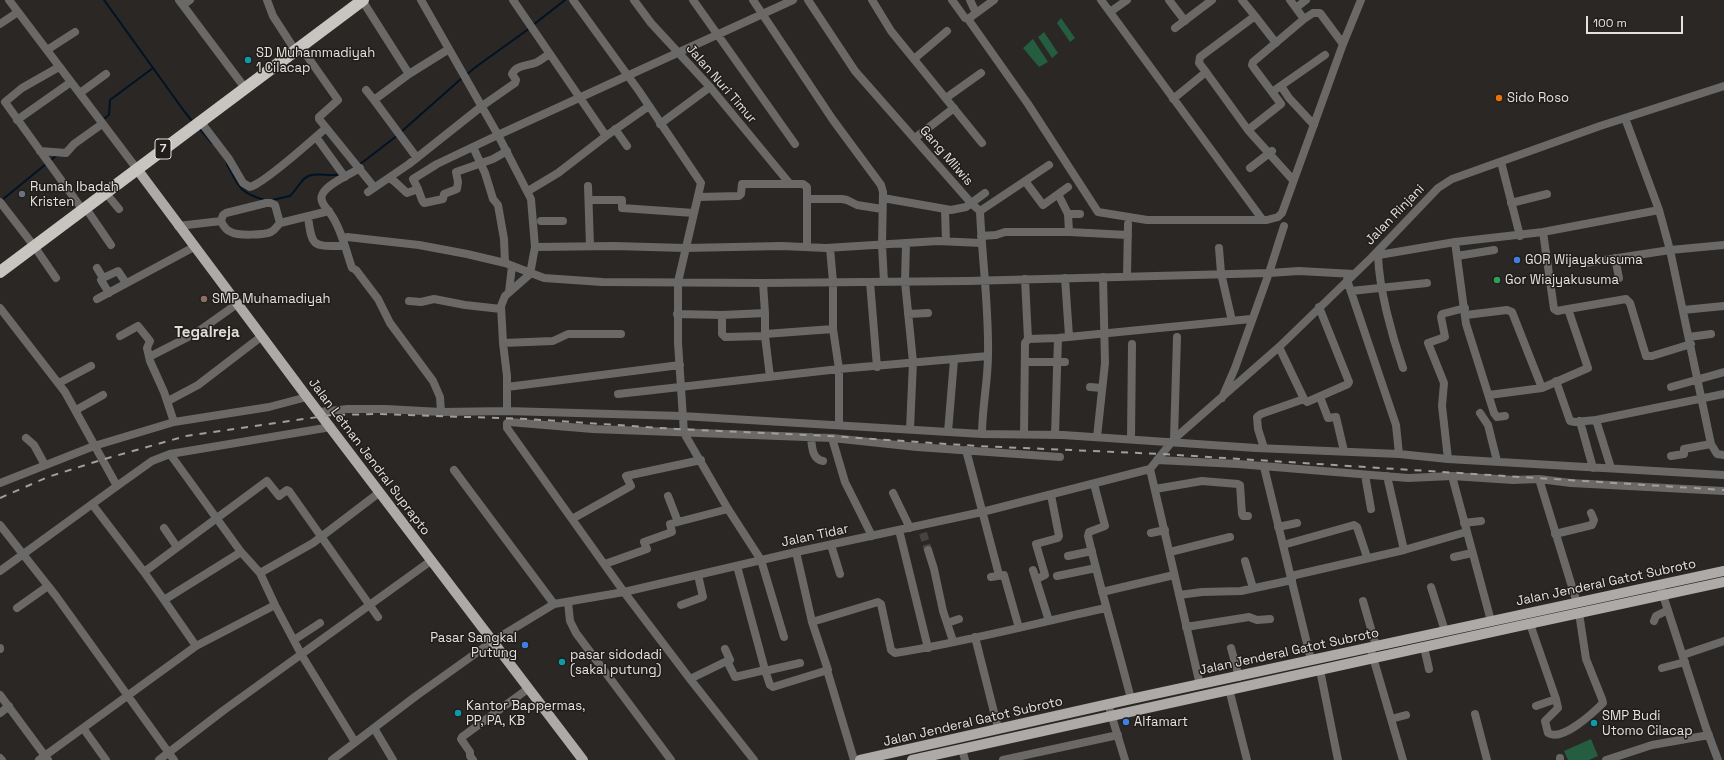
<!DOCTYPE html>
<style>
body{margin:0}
#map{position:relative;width:1724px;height:760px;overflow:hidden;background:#2a2724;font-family:"Space Grotesk",sans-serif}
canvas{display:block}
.scale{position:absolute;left:1586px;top:16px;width:97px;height:18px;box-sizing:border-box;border:2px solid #e4e2e0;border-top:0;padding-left:5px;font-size:12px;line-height:14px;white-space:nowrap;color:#e4e2e0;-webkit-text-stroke:3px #201d1a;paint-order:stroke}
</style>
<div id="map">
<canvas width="1724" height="760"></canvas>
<div class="scale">100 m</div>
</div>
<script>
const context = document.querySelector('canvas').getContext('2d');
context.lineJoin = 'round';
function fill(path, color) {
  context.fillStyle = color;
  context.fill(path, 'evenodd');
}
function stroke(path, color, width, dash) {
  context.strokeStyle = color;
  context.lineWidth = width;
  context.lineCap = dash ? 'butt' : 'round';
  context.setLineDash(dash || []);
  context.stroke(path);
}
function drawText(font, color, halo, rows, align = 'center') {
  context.font = font + ' "Space Grotesk",sans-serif';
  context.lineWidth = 3;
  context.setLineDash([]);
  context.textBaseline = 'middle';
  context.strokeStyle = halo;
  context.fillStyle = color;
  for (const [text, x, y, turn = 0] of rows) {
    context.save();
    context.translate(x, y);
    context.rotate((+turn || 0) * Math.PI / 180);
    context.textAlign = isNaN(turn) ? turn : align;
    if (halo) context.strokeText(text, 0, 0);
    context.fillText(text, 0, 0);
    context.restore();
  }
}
fill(new Path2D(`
 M1061,18L1075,38L1070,42L1057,23Z
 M1044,32L1058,53L1052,58L1038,37Z
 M1033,39L1048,62L1039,67L1023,48Z
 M1591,739L1598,756L1589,760H1568L1564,751Z`), '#245d3f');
stroke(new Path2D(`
 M104,0L184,111L193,122
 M533,25L565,0
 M466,75L477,66L530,28
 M105,118L109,115L110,100L153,68
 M199,128L212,143
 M401,132L462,78
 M50,161L57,155
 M227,164C238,185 240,194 265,200
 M359,165L398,135
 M2,200L46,164
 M272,200L290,196C295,191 299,184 304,179C313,170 329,178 341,174`), '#001325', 2);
stroke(new Path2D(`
 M923,533L928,550`), '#464340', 8, [8, 4]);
stroke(new Path2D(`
 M9,0L137,169
 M179,0L245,88
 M267,0L273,16L295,50
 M362,0L409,74
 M421,0L498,135L793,0
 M513,0L606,136L649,106
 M573,0L639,91L701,183L678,282V343L684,433L728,509L761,560L784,637
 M634,0L651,23L710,87L790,184
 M693,0L795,144
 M753,0L833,120L881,185L883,192L882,245L884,282
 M808,0L855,71L972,204L980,211C982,259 989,307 988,355C988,381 982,408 982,434
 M872,0L891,31L982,143
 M952,0L965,18L968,19L994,0
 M970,0L976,13
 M1101,0L1262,219
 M1169,0L1185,21
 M1290,0L1304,19L1313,13H1320L1343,44
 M183,5L190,0
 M1296,8L1306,0
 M1110,12L1127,0
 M1255,16L1276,43
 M968,19L1028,104L1098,212L1147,220H1267L1278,217L1282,213L1343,44L1361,0
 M0,24L18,12
 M1175,28L1212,0
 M300,46L338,100L319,117V119L374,187
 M47,50L75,32
 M914,59L947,31
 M59,67L22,88L5,102L82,209
 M1206,72L1199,63L1200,57L1255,16L1242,0
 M1281,86L1289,98L1314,125
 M366,90L374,100
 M1272,92L1325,55
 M80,93L106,74
 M946,98L981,73
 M1173,99L1206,72L1248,130L1293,180
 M1625,118L1659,210
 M17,120L71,82
 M200,121L229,159L243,183L250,187C265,183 312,140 326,128
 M660,124L710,87
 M615,129L627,146
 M1248,130L1281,104L1254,68L1252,65L1253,62L1304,19
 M316,137L345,177
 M915,138L954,108
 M473,147L485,173L493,199L498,205L504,239L505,263
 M40,151L66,153L74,144L102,124
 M417,158L374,100L409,74L449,49
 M1501,162L1520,236
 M360,168C351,174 326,184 322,195C319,203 328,209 332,216C342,231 346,251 352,268L356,270L378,299L390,323L433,381L440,397L441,412
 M1250,168L1272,151
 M389,178L394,181L407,193L418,189L413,179L437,164L498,135L531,199L535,247L614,246L685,248L782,246L826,248L938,241L981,243
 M1025,181L1043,205L1068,187
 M588,186L590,246
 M418,189L422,200L424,203L443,199L444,194L457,189L458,182L456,172L493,159L507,151
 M528,191L558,173L606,136
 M105,192L119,209
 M368,192L409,164L482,106L515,83L516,80L512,74C516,65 527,66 535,63C540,61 545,57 549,54
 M1058,194L1068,214H1080
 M698,197L739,196L741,194L742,184H803L807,187V247
 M883,198L951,210L966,207L985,193
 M807,199H842L847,200L857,205L882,209
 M589,200H622V208L694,213
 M0,202L34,246L56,278
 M1511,203L1547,194
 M85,207L111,245
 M945,210L946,241
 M980,211L1049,165
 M1068,214L1069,232
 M308,217C312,248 313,246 344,246
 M221,221C223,225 225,230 231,232C238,236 264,235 271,232C275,230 277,226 280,223
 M541,221H563
 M178,226L221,221L223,215L226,213L266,203H271L275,205L280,223L329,211
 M1284,226L1269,273L1299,271L1354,274
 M981,236L996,235L1005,232H1069L1128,235
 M343,240L347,237L419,245L467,254L505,263L544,278L602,282L763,283L968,281L1269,273L1235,368L1222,398
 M1455,242L1466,324L1494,413L1497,417L1505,416
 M906,243L905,282L913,362L910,429
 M830,248L833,282V329L839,369V425
 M1219,248L1221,273L1232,321
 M1378,255C1379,289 1392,336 1403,368
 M1373,256L1455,242L1543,232L1659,210L1670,250L1724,245
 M1457,256L1494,250
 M1615,258L1619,278
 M1585,263L1670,250L1711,444L1717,454L1724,455
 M97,268L103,278
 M1127,276L1128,224
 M1065,278L1069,336
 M1347,280L1396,425L1399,454
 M870,282L877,367
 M763,283L765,313V336L770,377
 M1351,291L1427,283
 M509,292L512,266
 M109,293L101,280L103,278L118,271L126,283
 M97,299L194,247
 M409,301L421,302L434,299L465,305L501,309
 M0,308L65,392L117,486
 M1568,309L1626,299L1630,303L1646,356H1652L1691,344
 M1683,310L1724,306
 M677,314L722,315L765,313
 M908,314L928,313
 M722,315V334L725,337L765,336
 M1466,315L1507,310L1512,312L1542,388
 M765,334L833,329
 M120,336L138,326L150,341L147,348L150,361L164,392L174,422
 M1689,337L1711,334
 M1028,339L1058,338L1251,319
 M503,343L553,341L568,334H621
 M1279,347L1304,399L1307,402L1348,384L1349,382L1319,307
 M149,357L196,333L237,304
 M1025,362H1065
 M1556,381L1570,421L1575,422L1596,420L1611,468
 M59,383L91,366
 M507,387L680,365
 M1090,387L1102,388
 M1671,387L1724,372
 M618,394L839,369L988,356
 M1489,395L1542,388L1588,368L1568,309L1557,311L1554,309L1543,232
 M1320,397L1328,418L1336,417L1344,451
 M168,401L198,385L262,336
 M76,410L103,395
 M507,411V376L503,343L501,306L505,296L530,274L535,247
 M319,412L348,409H386L441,412L507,411L682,416L982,434L1063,435L1256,448L1399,454L1448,459L1724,475
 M1480,413L1488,425L1497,461
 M1596,420L1724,394
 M1579,421L1581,425L1593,468
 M948,432L954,360
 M1024,434L1025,343L1028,339L1025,279
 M1055,435L1058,338
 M811,437C812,447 812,459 823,461
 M1097,437L1105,363L1103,277
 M26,438L34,445L45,465
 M832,438L845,482L872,536
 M1131,439L1132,344
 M1174,439L1177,337
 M1264,448L1258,429L1257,417L1261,414L1304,399
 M966,450L999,575
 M170,454L241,552L260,573L275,605L301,654L355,742
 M1671,456L1684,454V449L1711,444
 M1448,459L1442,406L1444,383L1428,343L1445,337L1441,317L1442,314L1465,308
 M1157,460L1238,464L1408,478L1452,476L1513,480L1539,479L1571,483L1724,491
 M1264,467L1311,660
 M1150,469L1174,439L1279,347L1373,256L1438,188L1452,179L1600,126L1724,86
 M1150,469L1200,685
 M454,470L554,604
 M1365,475L1371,509
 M1387,476L1404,550
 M1452,476L1491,621
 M1539,479L1577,603
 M0,483L94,446L174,422L269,407L307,397
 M1094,484L1105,526L1089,532L1088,536C1101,591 1117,644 1131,699
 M1155,489L1202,481L1238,484L1240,485L1242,514L1243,516H1248
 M893,493L910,528
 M668,496L678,522
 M92,504L144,572
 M572,519L631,486L626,476L701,460
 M1464,523L1481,521
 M0,525L56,596L174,760
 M1278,527L1297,523
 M164,528L177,547
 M899,530L928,648
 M1151,533L1165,530
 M1555,534L1592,525L1594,520L1591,513
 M831,545L840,574
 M1283,545L1354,525L1357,527L1367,557
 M928,550L934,569L943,611L947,623
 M1170,552L1230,537
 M1068,556L1092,551
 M1454,557L1472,553
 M1245,561L1253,588
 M605,564L647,549L644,542L672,532L670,524L728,509
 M1033,570L1049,621
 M0,571L117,486L152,461L170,454L331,427
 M260,573L313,543L380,492
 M1057,576L1096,568
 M1291,576L1404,550L1466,532
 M991,577L1004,575L1019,628
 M1037,579L1045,575L1036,544L1058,538L1059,536L1051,495
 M1431,587L1445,631
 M1661,589L1706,728L1718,760
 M1102,592L1174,575
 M1179,595L1202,592L1241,591L1292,580
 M164,600L144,572L267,481L279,496L287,490L289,491L378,617
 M1363,601L1376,646
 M568,602L570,621L576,633L671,760
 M681,605L703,597L698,575
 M17,608L48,586
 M1654,621L1656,616L1668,610
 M812,622L878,602L881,604L891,650L895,653C966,642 1036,623 1106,608
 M1530,624L1556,699L1558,708L1545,721L1548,733C1562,742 1593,713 1603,703L1602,699L1586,659L1579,613
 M1186,627L1249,617L1257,620L1270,619
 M975,637L998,728
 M294,640L320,623
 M953,641L947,623L959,619
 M196,646L164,600L241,552
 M1370,647L1403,760
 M1424,647L1429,669
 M1231,648L1239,677
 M0,649V648
 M725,649L730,660L727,661
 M1683,655L1724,641
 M1662,668L1685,662
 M765,670L770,685L773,687L828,670L812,622L796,552
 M827,670L854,760
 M1320,670L1338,760
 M765,671L800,663
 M690,679L727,661L735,677L765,670L737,566
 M1229,689L1247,760
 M0,695L48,760
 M1108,704L1125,760
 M1536,706L1556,699
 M0,713L9,706
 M1475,714L1487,760
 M1391,719L1406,715
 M83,728L106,760
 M374,728L393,760
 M962,749L965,760
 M0,758L2,760
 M1560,758V760
 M39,760L196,646L275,605
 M159,760L224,710L432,560
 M332,760L416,696L493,641L554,604L624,592L796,552L982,512L1150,469
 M473,760L470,756V752L461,739L462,737L529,688
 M754,760L690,679L624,592L507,428V423L509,422L593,429L832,438L917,447L1060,457
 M1003,760L1118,735
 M1606,760L1652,745L1709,735`), '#6a6967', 8);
stroke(new Path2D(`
 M137,169L307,397L583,760
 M860,760L1131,699L1724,571
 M912,760L1519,626L1724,582`), '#aeaaa7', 10);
stroke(new Path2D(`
 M0,272L363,0`), '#c8c4c0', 12);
stroke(new Path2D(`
 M0,498L48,477L101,460L186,436L332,415L377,414L528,419L676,429L829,436L977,446L1162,454L1724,490`), '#a19f9c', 2, [7, 7]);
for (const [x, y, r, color] of [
 [248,60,4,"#0f9aa8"],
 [1499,98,4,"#e8710a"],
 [22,194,4,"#6b7280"],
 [1517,260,4,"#3f7fe0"],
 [1497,280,4,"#2e9e5b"],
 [204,299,4,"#8d6e63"],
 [525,645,4,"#3f7fe0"],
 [562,662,4,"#0f9aa8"],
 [458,713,4,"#0f9aa8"],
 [1126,722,4,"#3f7fe0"],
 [1594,723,4,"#0f9aa8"]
]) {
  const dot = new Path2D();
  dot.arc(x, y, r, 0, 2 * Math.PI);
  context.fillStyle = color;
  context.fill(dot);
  stroke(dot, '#201d1a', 1.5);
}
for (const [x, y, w] of [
 [163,149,16]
]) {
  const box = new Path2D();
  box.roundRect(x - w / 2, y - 10, w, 20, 3);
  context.fillStyle = '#201d1a';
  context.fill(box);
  stroke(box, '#e4e2e0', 1);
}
drawText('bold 12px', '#e4e2e0', null, [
 ["7",163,149]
]);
drawText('13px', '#e4e2e0', '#201d1a', [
 ["SD Muhammadiyah",256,53],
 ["1 Cilacap",256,68],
 ["Sido Roso",1507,98],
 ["Rumah Ibadah",30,187],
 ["Kristen",30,202],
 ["GOR Wijayakusuma",1525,260],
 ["Gor Wiajyakusuma",1505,280],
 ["SMP Muhamadiyah",212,299],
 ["Pasar Sangkal",517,638,"right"],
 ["Putung",517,653,"right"],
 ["pasar sidodadi",570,655],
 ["(sakal putung)",570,670],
 ["Kantor Bappermas,",466,706],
 ["PP, PA, KB",466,721],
 ["SMP Budi",1602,716],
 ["Utomo Cilacap",1602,731],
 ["Alfamart",1134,722]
], 'left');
drawText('13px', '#e4e2e0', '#201d1a', [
 ["Jalan Nuri Timur",721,84,49],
 ["Gang Mliwis",946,156,49],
 ["Jalan Rinjani",1395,215,-46],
 ["Jalan Letnan Jendral Suprapto",369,457,53],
 ["Jalan Tidar",815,536,-12],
 ["Jalan Jenderal Gatot Subroto",1606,583,-12],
 ["Jalan Jenderal Gatot Subroto",1289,652,-12],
 ["Jalan Jenderal Gatot Subroto",973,722,-13]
]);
drawText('bold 15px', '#e1ddd9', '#201d1a', [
 ["Tegalreja",207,333]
]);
</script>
